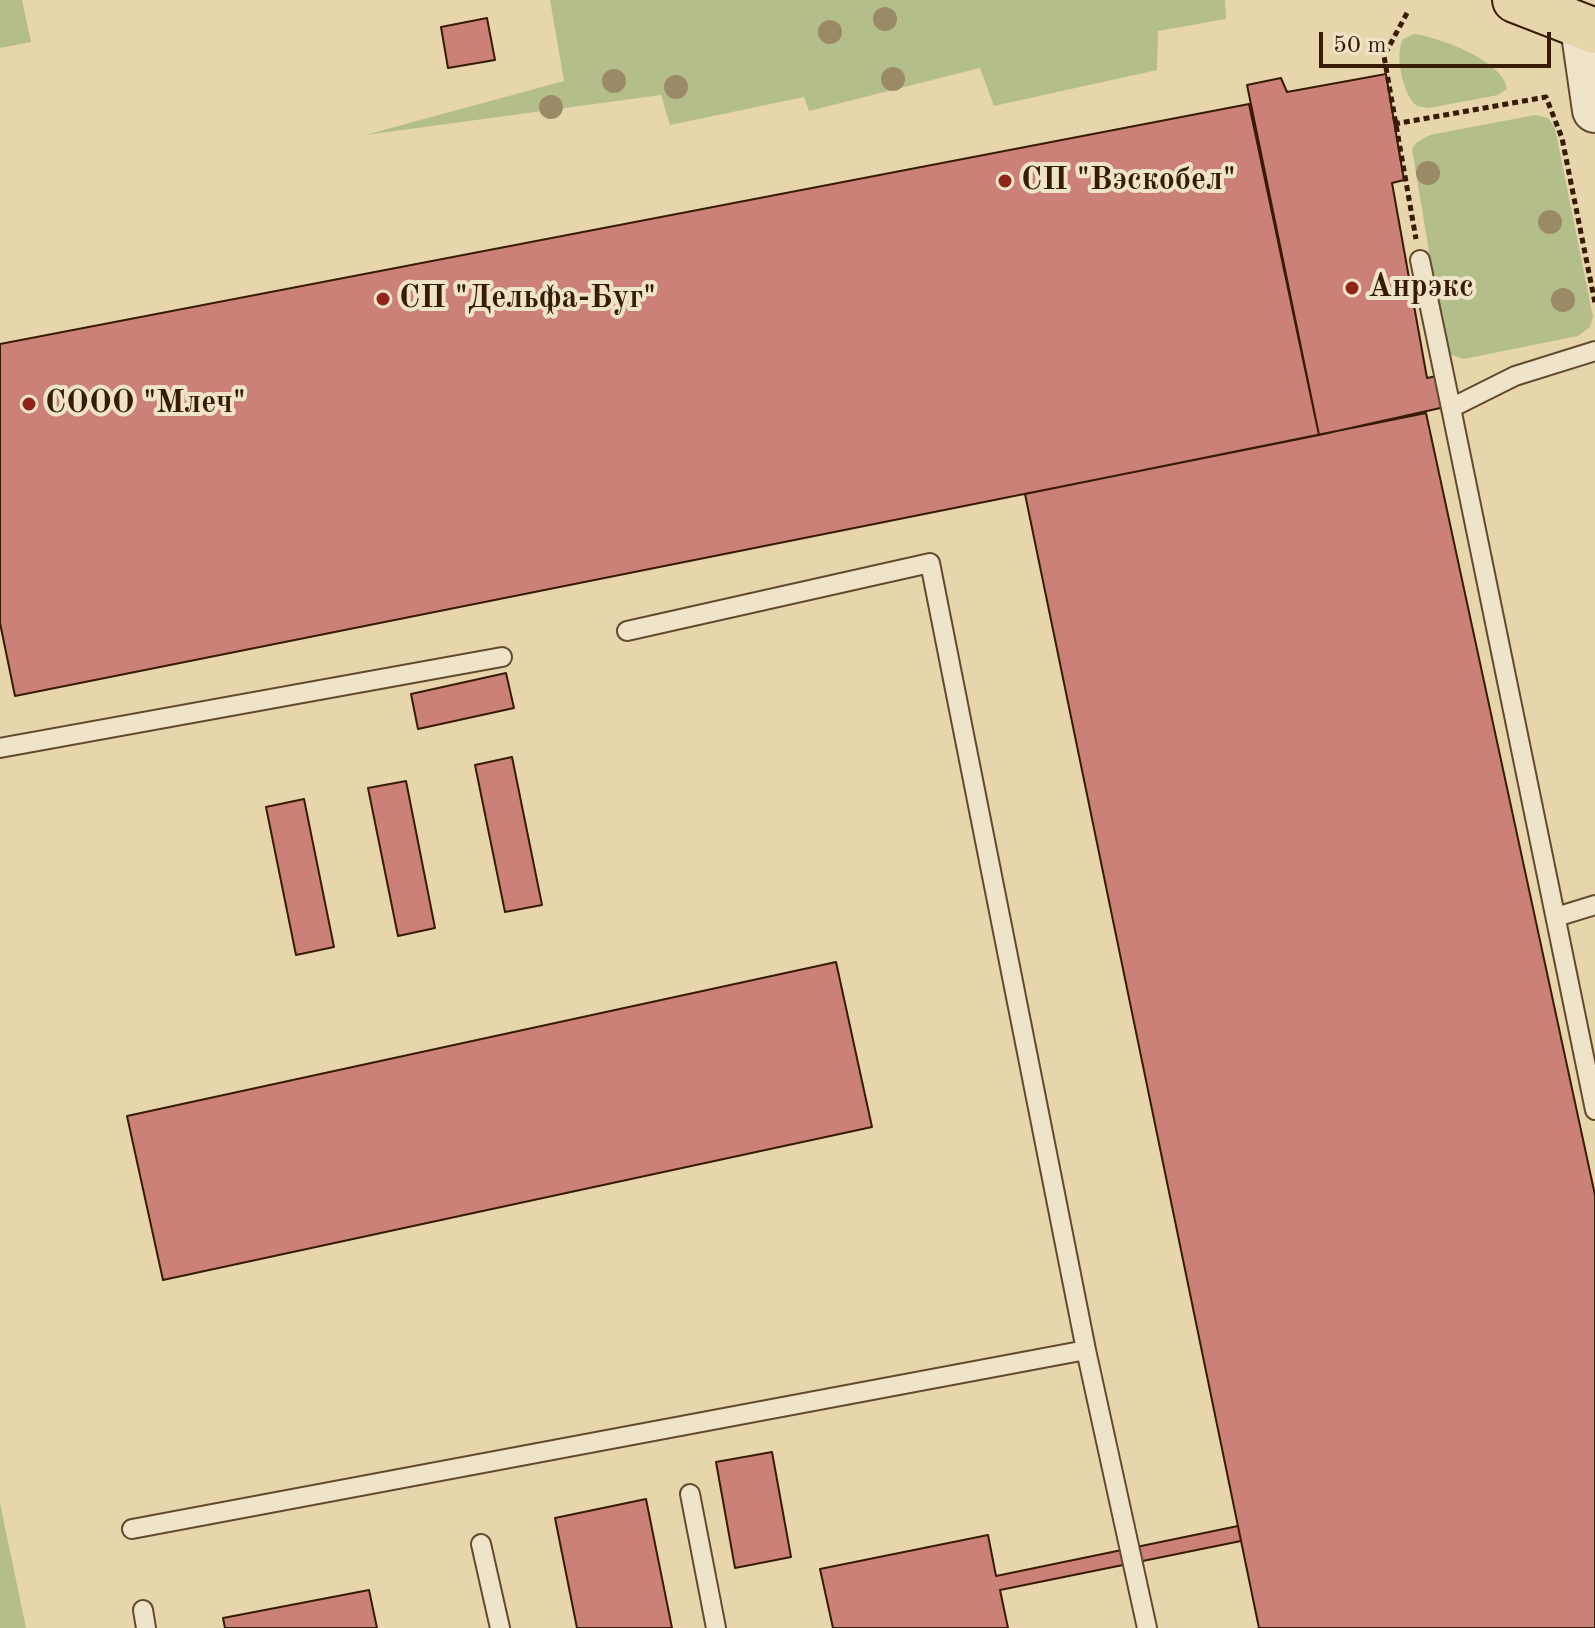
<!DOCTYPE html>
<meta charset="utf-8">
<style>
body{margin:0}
#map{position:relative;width:1595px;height:1628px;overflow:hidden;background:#e7d6ac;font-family:"Old Standard TT",serif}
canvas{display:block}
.scale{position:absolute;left:1319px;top:32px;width:232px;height:36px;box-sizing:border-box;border:4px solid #371b05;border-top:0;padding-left:10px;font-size:24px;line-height:28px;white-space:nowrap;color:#371b05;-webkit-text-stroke:6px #efe4c9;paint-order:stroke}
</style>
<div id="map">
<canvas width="1595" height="1628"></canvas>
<div class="scale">50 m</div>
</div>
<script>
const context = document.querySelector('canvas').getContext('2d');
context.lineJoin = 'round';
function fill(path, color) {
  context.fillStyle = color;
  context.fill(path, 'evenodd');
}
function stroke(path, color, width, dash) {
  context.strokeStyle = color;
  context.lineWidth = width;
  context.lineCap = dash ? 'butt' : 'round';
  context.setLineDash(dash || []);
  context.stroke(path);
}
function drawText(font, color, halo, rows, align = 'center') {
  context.font = font + ' "Old Standard TT",serif';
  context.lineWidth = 8;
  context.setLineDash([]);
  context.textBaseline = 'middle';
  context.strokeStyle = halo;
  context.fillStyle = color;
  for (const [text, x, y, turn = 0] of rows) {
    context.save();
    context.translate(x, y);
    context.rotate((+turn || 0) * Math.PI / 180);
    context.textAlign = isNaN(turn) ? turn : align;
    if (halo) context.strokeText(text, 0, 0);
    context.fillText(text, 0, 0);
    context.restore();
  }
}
fill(new Path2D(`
 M0,0H22L31,42L0,48Z
 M550,0H1225L1226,19L1158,31L1157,70L994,106L980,68L809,111L804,97L670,125L661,95L365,135L564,81Z
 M1414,34C1439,37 1504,61 1507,89L1498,95L1429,108L1417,106C1403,96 1394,54 1403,39Z
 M1535,115L1548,118L1555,128L1593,317L1590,327L1578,336L1464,359L1449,354L1445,347L1412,149L1416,143L1430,135Z
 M0,1503L26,1628H0Z`), '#b4be8a');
const building = new Path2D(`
 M487,18L495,60L448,68L441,27Z
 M1386,74L1404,180L1392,183L1427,378L1437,376L1445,407L1319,435L1247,85L1281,78L1287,92Z
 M1249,104L1319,435L15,696L0,623V344Z
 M1426,413L1595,1195V1628H1259L1025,494Z
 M506,673L514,708L418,729L411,694Z
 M512,757L542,905L505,912L475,765Z
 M406,781L435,928L398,936L368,788Z
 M304,799L334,947L296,955L266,807Z
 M836,962L872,1127L163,1280L127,1116Z
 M772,1452L791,1557L735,1568L716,1462Z
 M646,1499L672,1628H577L555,1518Z
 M1238,1526L1241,1541L1000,1590L1008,1628H833L820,1569L988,1535L996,1576Z
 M369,1590L377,1628H225L223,1618Z`);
fill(building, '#cc8178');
stroke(building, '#371b05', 2);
const service = new Path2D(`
 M1420,260L1451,408
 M1595,351L1515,376L1451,408L1595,1110
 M627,631L930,563L1086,1350
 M0,748L502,657
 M1556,917L1595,905
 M690,1494L716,1628
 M132,1529L1086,1350L1147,1628
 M481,1544L500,1628
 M143,1610L146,1628`);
const tertiary = new Path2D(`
 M1583,27L1595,110`);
const primary = new Path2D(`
 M1515,0L1595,31`);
stroke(service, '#634a2f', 22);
stroke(tertiary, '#634a2f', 48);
stroke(primary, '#371b05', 48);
stroke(new Path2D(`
 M1407,13L1384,56L1416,239
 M1394,124L1546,97L1562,138L1595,303`), '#371b05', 5, [6, 4]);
stroke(service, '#efe4c9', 18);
stroke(tertiary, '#efe4c9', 44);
stroke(primary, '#e7d6ac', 44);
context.fillStyle = '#9b8a66';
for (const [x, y] of [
 [885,19],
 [830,32],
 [893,79],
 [614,81],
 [676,87],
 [551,107],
 [1428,173],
 [1550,222],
 [1563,300]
]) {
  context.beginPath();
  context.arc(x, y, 12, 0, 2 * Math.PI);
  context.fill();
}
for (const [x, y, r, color] of [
 [1005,181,8,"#8f2418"],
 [1352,288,8,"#8f2418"],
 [383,299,8,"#8f2418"],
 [29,404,8,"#8f2418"]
]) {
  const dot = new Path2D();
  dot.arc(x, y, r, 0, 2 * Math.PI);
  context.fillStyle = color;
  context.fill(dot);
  stroke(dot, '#efe4c9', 3);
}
drawText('bold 32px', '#371b05', '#efe4c9', [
 ["СП \"Вэскобел\"",1021,181],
 ["Анрэкс",1368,288],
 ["СП \"Дельфа-Буг\"",399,299],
 ["СООО \"Млеч\"",45,404]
], 'left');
</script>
